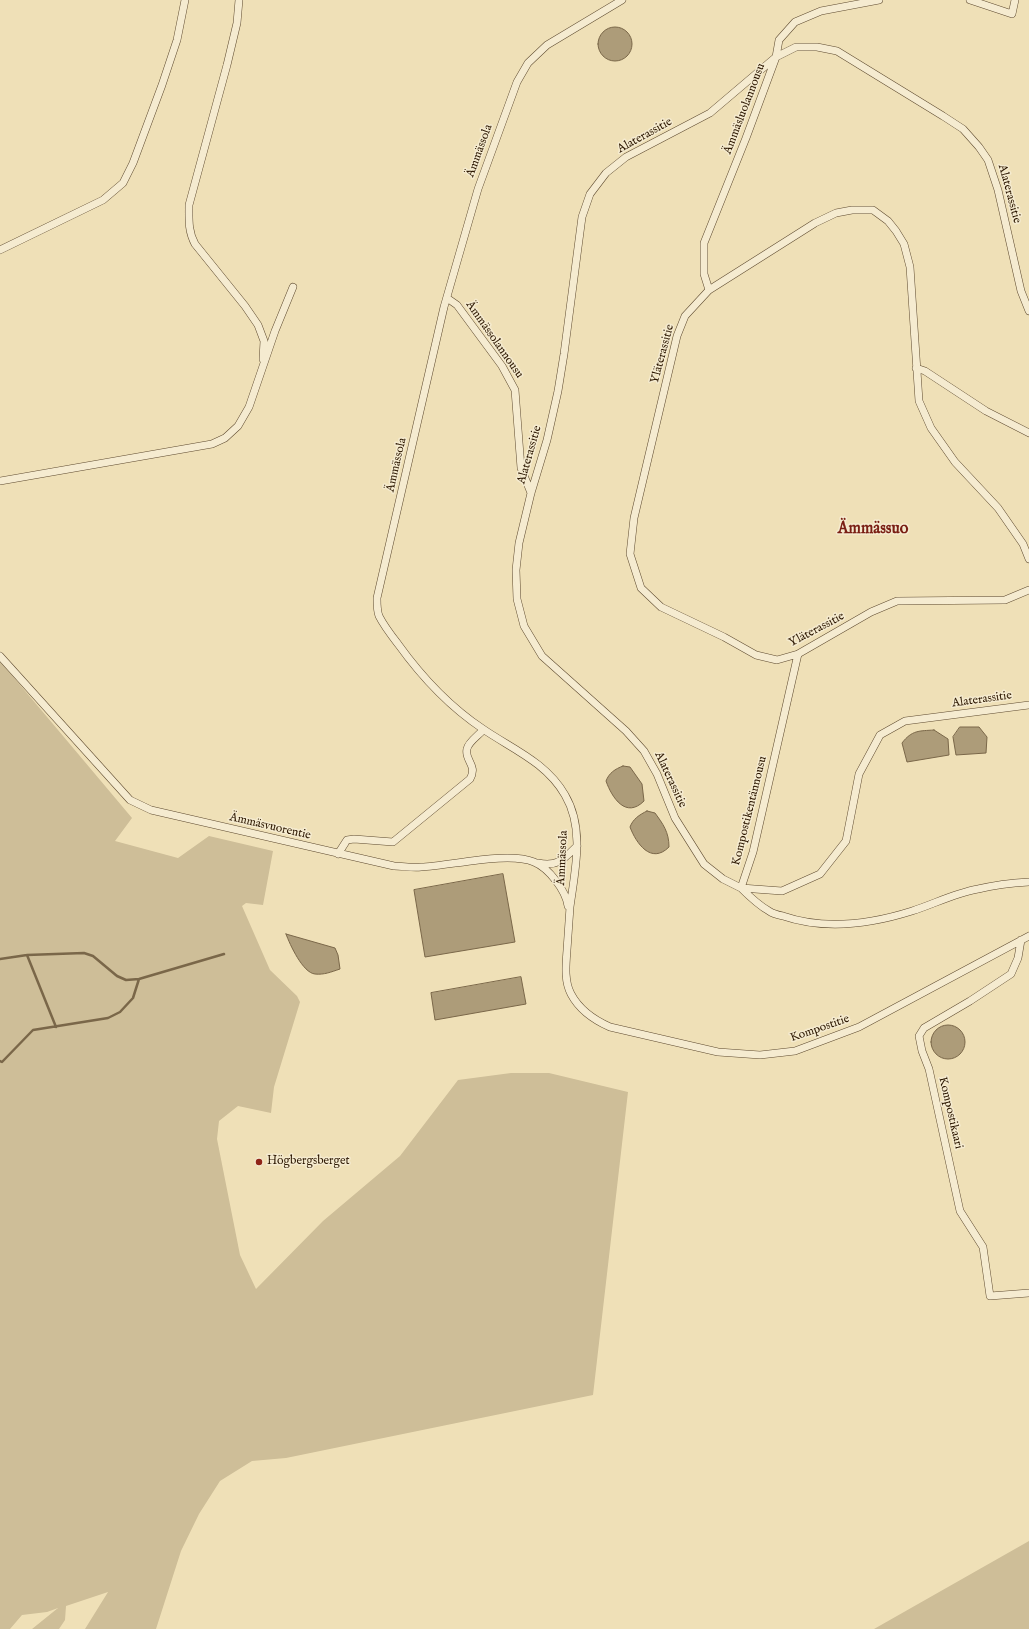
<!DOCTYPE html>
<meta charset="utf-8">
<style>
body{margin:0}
canvas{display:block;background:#efe0b7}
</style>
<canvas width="1029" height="1629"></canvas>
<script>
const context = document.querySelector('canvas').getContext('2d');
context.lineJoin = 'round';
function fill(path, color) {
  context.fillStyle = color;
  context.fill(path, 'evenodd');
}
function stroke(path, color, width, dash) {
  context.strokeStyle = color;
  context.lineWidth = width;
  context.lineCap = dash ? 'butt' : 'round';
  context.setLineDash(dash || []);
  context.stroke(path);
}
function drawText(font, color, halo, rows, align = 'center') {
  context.font = font + ' "IM FELL English",serif';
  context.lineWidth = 3;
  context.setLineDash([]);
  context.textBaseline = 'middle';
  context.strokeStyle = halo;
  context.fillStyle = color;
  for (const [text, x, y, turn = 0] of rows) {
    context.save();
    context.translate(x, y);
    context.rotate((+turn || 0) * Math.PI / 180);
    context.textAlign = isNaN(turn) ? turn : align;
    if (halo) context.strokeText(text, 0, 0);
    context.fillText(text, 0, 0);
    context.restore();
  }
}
fill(new Path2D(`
 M0,661L132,818L115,841L178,858L209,836L273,851L263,905L246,903L242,906L270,970L297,996L300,1002L274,1087L271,1113L238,1106L219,1121L217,1139L240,1255L256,1289L323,1221L400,1156L458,1080L511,1073H549L628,1092L593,1395L286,1458L252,1461L220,1481L199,1514L181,1551L156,1629H85L108,1592L66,1606L65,1620L59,1629H32L58,1608L47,1612L22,1615L10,1629H0Z
 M1029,1541V1629H874Z`), '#cebe98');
const water = new Path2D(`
 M598 44a17 17 0 1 1 34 0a17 17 0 1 1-34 0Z
 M960,727H979L987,737L986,753L956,755L953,737Z
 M934,730L948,739L949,755L907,762L902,743C912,730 919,731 934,730Z
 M623,766L630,767L642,784L644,801C626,819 612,798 606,781C609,773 615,769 623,766Z
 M647,811L655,813C663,824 669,832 669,847C651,865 636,843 630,827C633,819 639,815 647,811Z
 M503,874L515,942L425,957L414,890Z
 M286,934L335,948L338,955L340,969C331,972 324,975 315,974C303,973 290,945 286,934Z
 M521,977L526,1004L435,1020L431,993Z
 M931 1042a17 17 0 1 1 34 0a17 17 0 1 1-34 0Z`);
fill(water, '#ad9c79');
stroke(water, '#7a6749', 1);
stroke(new Path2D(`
 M27,955L56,1027
 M0,959L27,955L84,953L93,956L117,976L126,980L139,979L224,954
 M0,1061L2,1062L33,1030L108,1018L120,1012L133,998L139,979`), '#7a6749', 2.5);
const street = new Path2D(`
 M239,0L237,23L227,65L189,205C189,220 188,231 195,244L245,306L258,325L264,341L263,359
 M622,0L547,45L528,63L517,82L478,189L444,307L377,598C377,604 377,611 379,616C384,626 391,635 398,644C421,676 450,707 483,729C512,749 546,762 565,795C585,829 575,870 570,907C569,921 568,936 567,950C566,964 564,981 571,994C580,1011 594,1020 610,1027L718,1052L760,1055L795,1051L859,1027L1029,936
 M970,0L1012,14L1015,0
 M0,250L103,200L123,183L133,163L162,85L177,40L185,0
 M709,290L704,274V243L746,138L776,57L779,40L795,22L821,11L879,0
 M447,298L457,305L502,366L515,390L521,468L531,493
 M1029,311L1021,291L998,190L988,160L979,147L963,129L943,116L837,51L817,47H796L776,57L710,113L626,157L606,173L590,194L582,217L564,354L558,391L547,440L531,493L519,543L516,570L517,599L524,626L542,656L626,731L644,751L657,774L675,818L704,864L723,879L741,888L782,891L820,874L846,841L859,774L880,735L905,721L1029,705
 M916,368L925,371L986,411L1029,433
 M0,481L212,444L225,438L238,426L249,407L275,331L293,287
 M1029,559L1023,544L998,508L955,462L931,428L919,401L910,267L904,244L896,231L888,221L873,210H852L836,213L815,223L709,290L685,316L677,336L634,518L630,554L641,588L661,607L724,637L756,655L777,660L798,654L871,612L897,601L1005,600L1029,590
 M798,654L753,852L741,888C749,896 758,905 769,911C773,914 778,915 783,916C824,930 871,924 912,911C934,904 955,893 978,889C995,885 1012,883 1029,882
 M0,656L130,800L151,810L394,866C403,866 412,868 421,867C450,866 508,851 534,862C549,868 566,891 568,906
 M338,854L347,840L354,839L393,842L470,779C478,765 464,760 467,749C468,742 479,735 483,730
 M538,863C558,867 564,859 577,846
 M1021,940L1018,958L1011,974L970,1001L924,1028L919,1036L922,1051L929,1069L960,1211L983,1247L990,1296L1029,1293`);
stroke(street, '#5e4a2f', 8);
stroke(street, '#f5ebd0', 7);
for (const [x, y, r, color] of [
 [259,1162,4,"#8f2418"]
]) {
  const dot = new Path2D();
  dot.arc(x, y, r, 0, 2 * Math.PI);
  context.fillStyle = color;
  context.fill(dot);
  stroke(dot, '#f5ebd0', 1.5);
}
drawText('12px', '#2d1802', '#f5ebd0', [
 ["Ämmäsluolannousu",745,109,-69],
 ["Alaterassitie",645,136,-29],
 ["Ämmässola",480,151,-70],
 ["Alaterassitie",1009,194,75],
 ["Ämmässolannousu",494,340,55],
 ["Yläterassitie",663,354,-75],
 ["Alaterassitie",530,455,-74],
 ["Ämmässola",397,465,-77],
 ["Yläterassitie",817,630,-28],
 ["Alaterassitie",982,700,-8],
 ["Alaterassitie",670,780,65],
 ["Kompostikentännousu",750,811,-76],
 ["Ämmäsvuorentie",270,827,13],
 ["Ämmässola",563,858,-87],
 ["Kompostitie",820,1029,-19],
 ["Kompostikaari",950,1113,77]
]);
drawText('12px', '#2d1802', '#f5ebd0', [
 ["Högbergsberget",267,1162]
], 'left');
drawText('bold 16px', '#7a1f14', '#f5ebd0', [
 ["Ämmässuo",873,530]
]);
</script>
